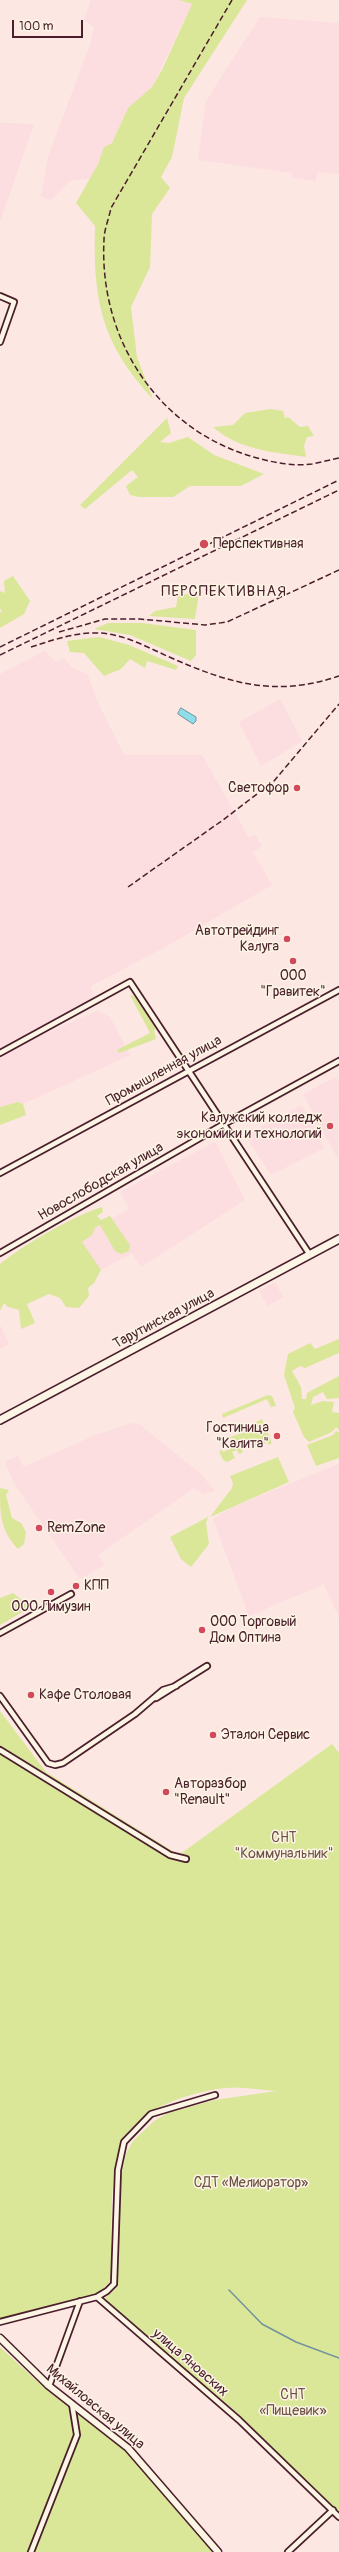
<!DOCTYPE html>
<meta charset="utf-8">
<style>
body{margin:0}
#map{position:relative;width:339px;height:2552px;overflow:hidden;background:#fce7e2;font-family:Pangolin,sans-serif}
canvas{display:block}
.scale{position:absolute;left:12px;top:20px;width:71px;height:18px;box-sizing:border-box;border:2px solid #4a1f2b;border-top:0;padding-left:5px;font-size:12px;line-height:14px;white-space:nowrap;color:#4a1f2b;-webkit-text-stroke:3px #fcf5e5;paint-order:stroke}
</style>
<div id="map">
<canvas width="339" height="2552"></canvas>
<div class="scale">100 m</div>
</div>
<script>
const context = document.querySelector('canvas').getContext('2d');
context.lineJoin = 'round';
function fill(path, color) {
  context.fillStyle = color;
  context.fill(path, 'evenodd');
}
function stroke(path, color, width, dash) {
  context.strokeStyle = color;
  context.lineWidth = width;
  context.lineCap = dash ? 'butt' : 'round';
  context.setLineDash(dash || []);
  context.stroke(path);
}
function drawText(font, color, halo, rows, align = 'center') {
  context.font = font + ' Pangolin,sans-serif';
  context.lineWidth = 3;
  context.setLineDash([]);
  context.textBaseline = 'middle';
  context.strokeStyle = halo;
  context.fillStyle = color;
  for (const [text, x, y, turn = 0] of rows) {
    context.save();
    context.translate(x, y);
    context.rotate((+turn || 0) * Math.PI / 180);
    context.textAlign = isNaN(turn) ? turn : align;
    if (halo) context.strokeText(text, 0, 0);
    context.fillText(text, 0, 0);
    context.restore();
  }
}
fill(new Path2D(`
 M91,0H179L192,4L152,87L128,108L112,143L104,147L98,164L90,178L70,181L51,200L41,196L48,157L91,42L94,27L84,20Z
 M260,17L339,23V174L317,172L316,181L292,178V173L198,160L206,101Z
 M0,123L34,124L0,222Z
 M45,651L56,662L64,658L71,667L87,674L99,705L124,755H202L249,838L255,835L262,846L253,852L272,885L165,947L91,986L94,998L0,1048V674Z
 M280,699L302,741L261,766L239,722Z
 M97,1011L110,1017L130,1055L23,1104L18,1102L0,1107V1057L17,1046Z
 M336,1077L339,1082L338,1159L303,1094Z
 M302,1105L324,1148L271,1175L245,1135Z
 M215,1142L245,1200L141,1267L132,1253L90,1276L71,1241L129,1209L120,1192Z
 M275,1282L283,1297L268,1306L259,1291Z
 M0,1325L9,1344L0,1349Z
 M133,1423L139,1424L201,1474L215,1491L204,1494L194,1488L98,1555L104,1565L80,1579L14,1483L5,1462L17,1456L24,1467L93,1436Z
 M339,1464V1618L324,1584L249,1616L213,1519L233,1507Z`), '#fcdde0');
fill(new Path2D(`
 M179,0H247L184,98L172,157L161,177L170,188L152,214L150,267L131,307L137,357L153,399C101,343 93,300 95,226L76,203L98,164L104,147L112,143L128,108L152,87L162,70L192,4Z
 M271,409L283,411L285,418L288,417L300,427L308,426L314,436L307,437L304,446L306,457C273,452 239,450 213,427L233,425L245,413Z
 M167,418L171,433L160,442L169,443L188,437L214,455L264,474L241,486H190L173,497H139L130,495L126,486L138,477L132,470L85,509L80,505Z
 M13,576L30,601L24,614L0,628V613L2,610L0,609V591L5,593L4,581Z
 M199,593L195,619L149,616L155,611L176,607L178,595Z
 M108,623H142L196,630V655L191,661L130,635L94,629Z
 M99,637L129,645L178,666L176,670L147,661L145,668L130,659L121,669L104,676L84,653L70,652L67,641Z
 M130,995L134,996L156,1027L154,1031L156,1039L119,1053L117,1050L150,1033Z
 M18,1102L23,1104L26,1115L0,1125V1107Z
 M102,1207L103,1212L97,1216L101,1220L110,1216L130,1245L129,1251L121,1254L115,1251L100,1225L95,1228L92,1235L82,1242L101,1270L94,1283L88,1288L89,1296L79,1308L66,1307L60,1298L49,1294L27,1304L35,1323L21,1329L19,1310L8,1307L4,1303L0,1311V1264C25,1244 71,1217 102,1207Z
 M339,1339V1353L305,1368L300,1366L292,1371L301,1387L302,1399H306L307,1393L339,1376V1398L327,1399L323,1392L313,1397L311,1405L323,1401L334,1402L332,1412L339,1413V1430L336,1427L332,1432L309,1442L304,1437L293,1412L295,1408L284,1375L288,1354L310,1343L315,1349Z
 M268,1395L272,1396L276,1406L271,1407L267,1399L223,1418L222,1414Z
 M262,1419L272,1443L269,1445L267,1442L255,1446L252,1440L240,1445L243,1452L239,1454L237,1450L232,1452L235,1458L227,1462L223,1460L219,1451L222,1450L223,1452L234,1447L230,1437L258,1428L256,1422Z
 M336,1431L339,1433V1458L316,1466L307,1445L333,1435Z
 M278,1457L289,1482L210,1517L232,1488L233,1483L230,1476Z
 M0,1488L9,1490L6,1495L12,1518L21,1523L26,1532L24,1544L18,1549C0,1530 0,1514 0,1488Z
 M208,1517L206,1523L209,1544L191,1567L181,1559L170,1537Z
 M13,1593L31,1607L0,1625V1598Z
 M0,1711L46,1772L179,1855L332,1744L339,1753V2513L234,2410L103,2300L116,2288L121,2177L126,2154L133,2141L154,2121L168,2113L214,2100L277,2091C260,2090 241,2086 225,2088C186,2093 130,2110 118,2153C109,2187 112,2244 111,2281L97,2294L0,2320Z
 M0,2347L39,2383L123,2448L213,2552H0Z`), '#dae799');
const water = new Path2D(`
 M181,708L196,717V721L193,724L178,714Z`);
fill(water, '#8edeea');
stroke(water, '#73929e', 1);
stroke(new Path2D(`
 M229,2290L262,2324L296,2342L339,2358`), '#73929e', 1.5);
const street = new Path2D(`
 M0,296L14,302L0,342
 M0,1053L130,982L310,1255
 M0,1173L339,990
 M0,1253L224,1124L339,1061
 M0,1633L71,1594
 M0,1696L48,1763L55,1765L63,1763L135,1714L163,1690L176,1686
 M156,1698L207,1666
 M0,1750L170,1855L186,1859
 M97,2297L107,2291L114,2284L118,2170L124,2142L151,2114L215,2095
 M0,2322L97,2297L239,2420L339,2517
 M49,2386L80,2301
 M31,2552L77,2435L72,2404
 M288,2552L333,2510`);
const secondary = new Path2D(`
 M0,2338L49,2386L128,2448L218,2552`);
const primary = new Path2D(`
 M0,1420L339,1239`);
stroke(street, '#4a1f2b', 8);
stroke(secondary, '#4a1f2b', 9);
stroke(primary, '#4a1f2b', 10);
stroke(street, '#fcf5e5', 4.5);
stroke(secondary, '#fcf5e5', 6);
stroke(primary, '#fcf5e5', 7);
stroke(new Path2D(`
 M232,0L111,208C109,218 104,230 104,240C99,335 153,423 244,454C265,461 291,467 312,464C321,462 330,460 339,458
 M59,632L105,619H140L205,625L227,622L339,570
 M0,647L339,480
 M31,647C53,640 75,632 99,633C123,634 145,646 167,656C228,683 274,698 339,676
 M0,655L339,490
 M128,887L223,820L274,781L339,704`), '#4a1f2b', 1.5, [6, 3]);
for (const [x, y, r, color] of [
 [204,544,5,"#d1495b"],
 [297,788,4,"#d1495b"],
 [287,939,4,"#d1495b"],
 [293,961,4,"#d1495b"],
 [330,1126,4,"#d1495b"],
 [277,1436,4,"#d1495b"],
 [39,1528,4,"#d1495b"],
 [76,1586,4,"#d1495b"],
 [51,1592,4,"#d1495b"],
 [202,1630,4,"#d1495b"],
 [31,1695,4,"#d1495b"],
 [213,1735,4,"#d1495b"],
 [166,1792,4,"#d1495b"]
]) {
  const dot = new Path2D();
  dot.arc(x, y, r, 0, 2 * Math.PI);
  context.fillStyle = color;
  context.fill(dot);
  stroke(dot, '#fcf5e5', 1.5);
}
drawText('14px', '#4a1f2b', '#fcf5e5', [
 ["Перспективная",213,544],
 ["Светофор",289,788,"right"],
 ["Автотрейдинг",279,931,"right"],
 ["Калуга",279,947,"right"],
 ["ООО",293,976,"center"],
 ["\"Гравитек\"",293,992,"center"],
 ["Калужский колледж",322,1118,"right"],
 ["экономики и технологий",322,1134,"right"],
 ["Гостиница",269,1428,"right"],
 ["\"Калита\"",269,1444,"right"],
 ["RemZone",47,1528],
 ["КПП",84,1586],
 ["ООО Лимузин",51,1607,"center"],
 ["ООО Торговый",210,1622],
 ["Дом Оптина",210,1638],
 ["Кафе Столовая",39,1695],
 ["Эталон Сервис",221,1735],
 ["Авторазбор",174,1784],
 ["\"Renault\"",174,1800]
], 'left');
drawText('14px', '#4a1f2b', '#fcf5e5', [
 ["Промышленная улица",164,1071,-29],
 ["Новослободская улица",101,1182,-30],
 ["Тарутинская улица",164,1319,-28],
 ["улица Яновских",190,2363,41],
 ["Михайловская улица",95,2407,40]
]);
drawText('14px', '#6e5146', '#fcf5e5', [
 ["СНТ",284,1838],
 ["\"Коммунальник\"",284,1854],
 ["СДТ «Мелиоратор»",251,2183],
 ["СНТ",293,2395],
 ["«Пищевик»",293,2411]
]);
context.letterSpacing = '1px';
drawText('15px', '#4a1f2b', '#fcf5e5', [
 ["ПЕРСПЕКТИВНАЯ",224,592]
]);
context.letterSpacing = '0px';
</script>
